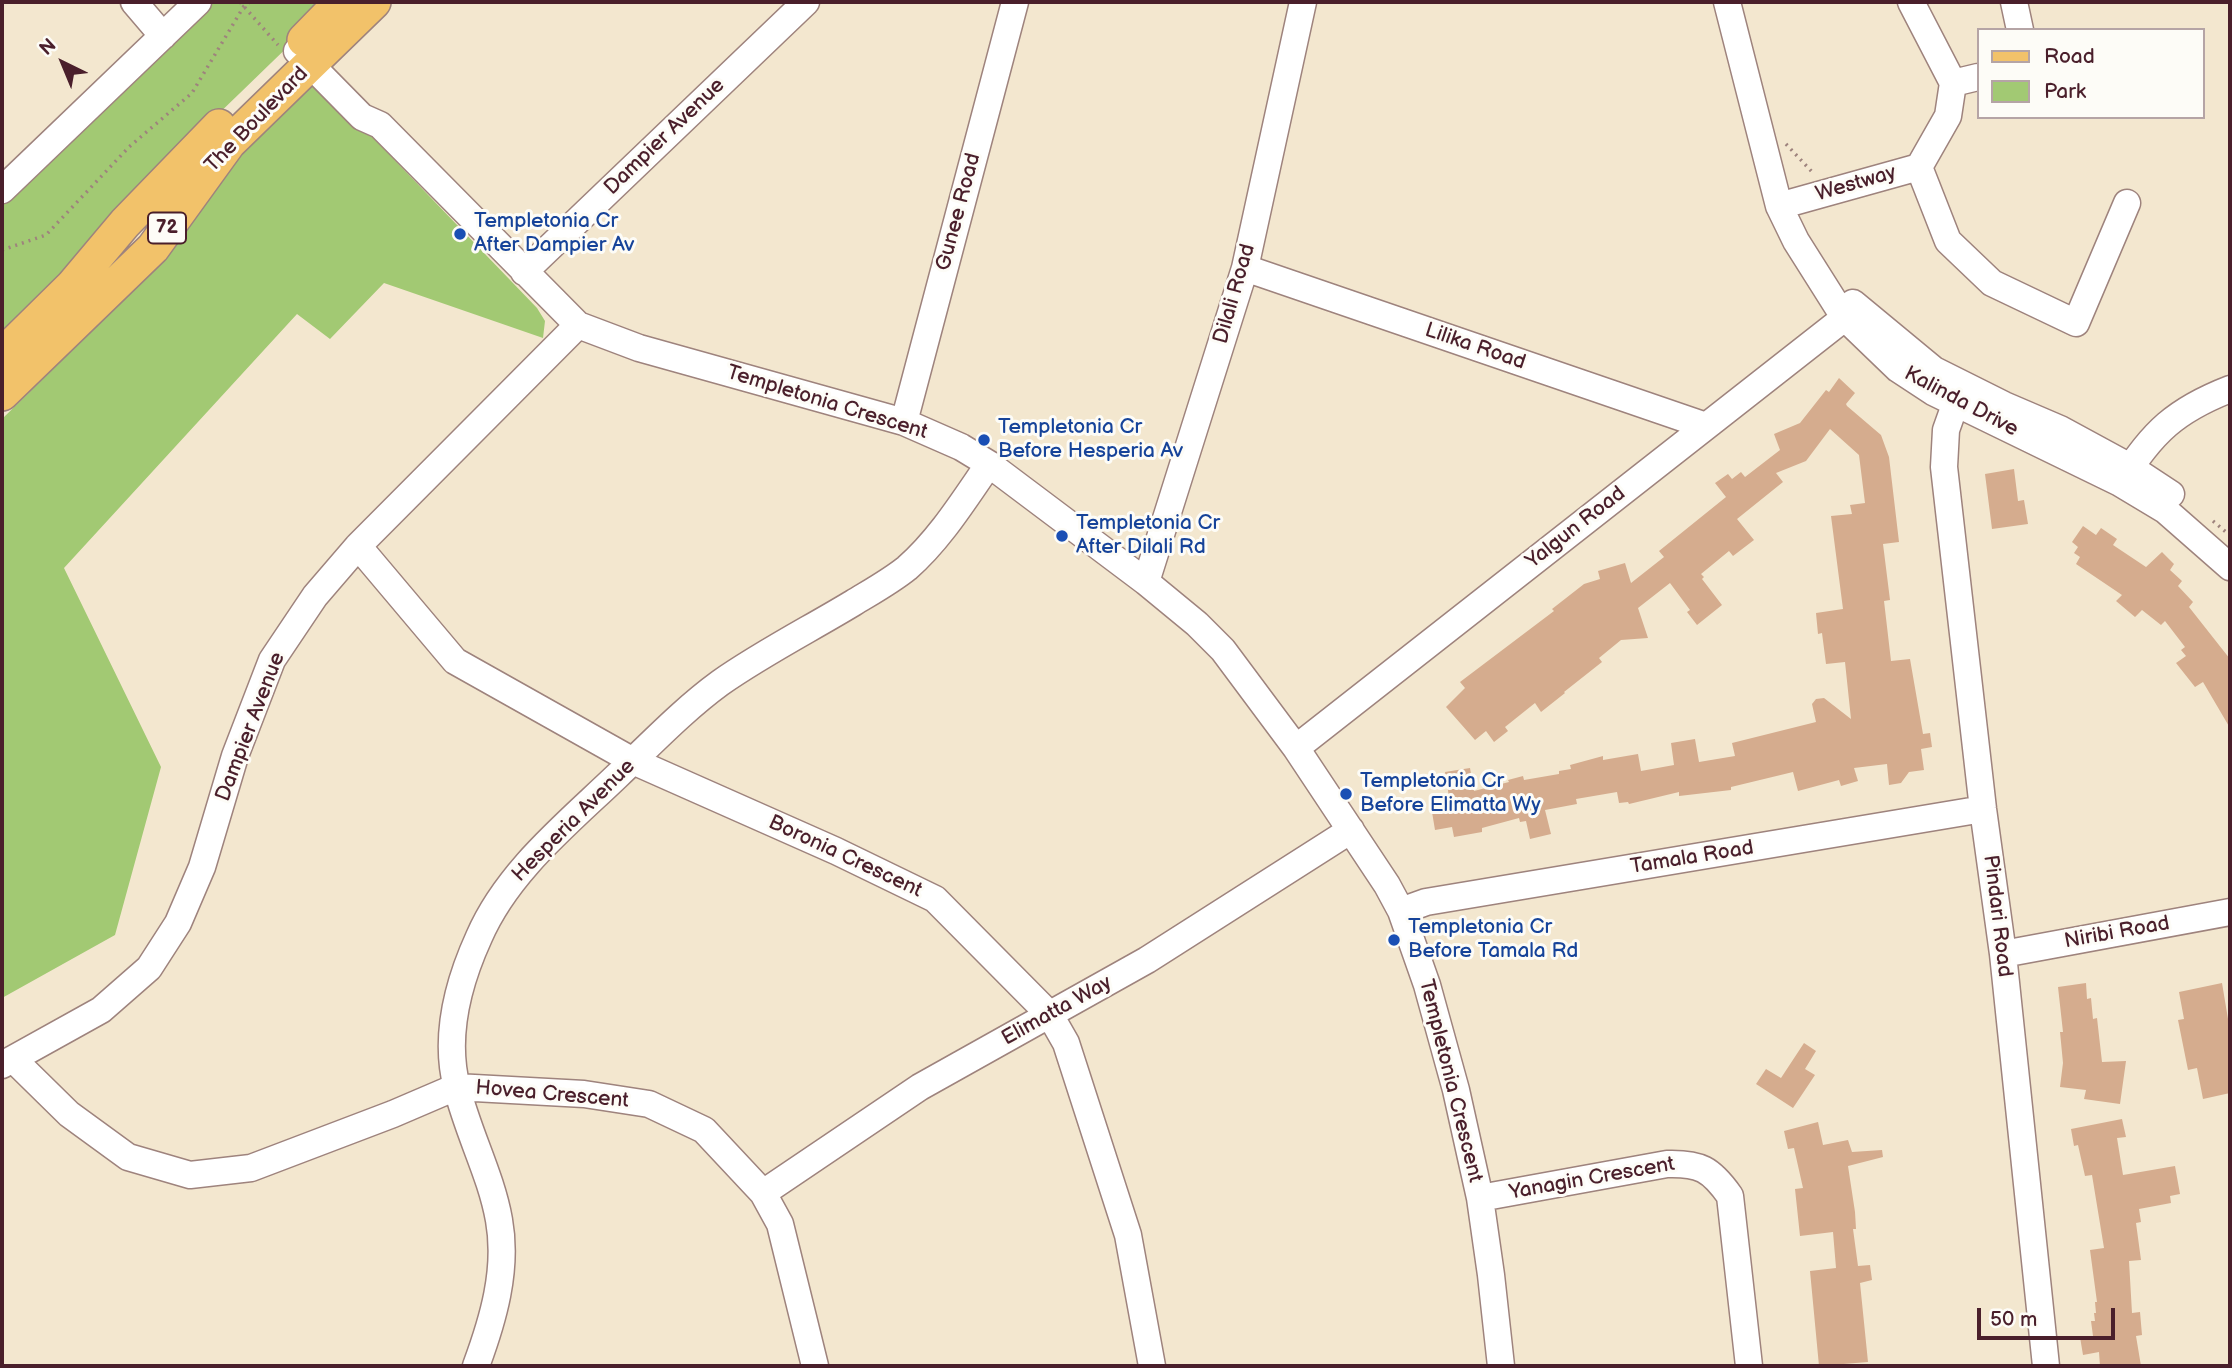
<!DOCTYPE html>
<style>
body{margin:0}
#map{position:relative;width:2232px;height:1368px;overflow:hidden;background:#f3e7cf;font-family:"Balsamiq Sans",sans-serif}
canvas{display:block}
.frame{position:absolute;inset:0;border:4px solid #4a1f2b;pointer-events:none}
.legend{position:absolute;left:1977px;top:28px;width:228px;height:91px;box-sizing:border-box;background:#fdfcf7;border:2px solid #b5a4a5;margin:0;padding:9px 12px;list-style:none;font-size:21px;color:#4a1f2b}
.legend li{display:flex;align-items:center;gap:14px;height:35px}
.legend b{width:35px;border:2px solid #b5a4a5}
.north{position:absolute;left:28px;top:28px;width:70px;height:70px;-webkit-text-stroke:5px #fdfcf7;paint-order:stroke;rotate:317deg;font-size:19px;font-weight:700;line-height:28px;text-align:center;color:#4a1f2b}
.north::after{content:'';display:block;margin:auto;width:24px;height:32px;background:#4a1f2b;clip-path:polygon(50% 0,100% 100%,50% 72%,0 100%)}
.scale{position:absolute;left:1977px;top:1308px;width:138px;height:32px;box-sizing:border-box;border:4px solid #4a1f2b;border-top:0;padding-left:9px;font-size:21px;line-height:24px;white-space:nowrap;color:#4a1f2b;-webkit-text-stroke:5px #fdfcf7;paint-order:stroke}
</style>
<div id="map">
<canvas width="2232" height="1368"></canvas>
<div class="frame"></div>
<ul class="legend">
<li><b style="height:9px;background:#f2c26a"></b>Road</li>
<li><b style="height:19px;background:#a2c973"></b>Park</li>
</ul>
<div class="north">N</div>
<div class="scale">50 m</div>
</div>
<script>
const context = document.querySelector('canvas').getContext('2d');
context.lineJoin = 'round';
function fill(path, color) {
  context.fillStyle = color;
  context.fill(path, 'evenodd');
}
function stroke(path, color, width, dash) {
  context.strokeStyle = color;
  context.lineWidth = width;
  context.lineCap = dash ? 'butt' : 'round';
  context.setLineDash(dash || []);
  context.stroke(path);
}
function drawText(font, color, halo, rows, align = 'center') {
  context.font = font + ' "Balsamiq Sans",sans-serif';
  context.lineWidth = 6;
  context.setLineDash([]);
  context.textBaseline = 'middle';
  context.strokeStyle = halo;
  context.fillStyle = color;
  for (const [text, x, y, turn = 0] of rows) {
    context.save();
    context.translate(x, y);
    context.rotate((+turn || 0) * Math.PI / 180);
    context.textAlign = isNaN(turn) ? turn : align;
    if (halo) context.strokeText(text, 0, 0);
    context.fillText(text, 0, 0);
    context.restore();
  }
}
fill(new Path2D(`
 M210,2H334L177,154L2,335V201Z
 M309,83L332,95L537,308L545,321L543,338L384,283L330,339L297,314L64,568L161,767L115,935L2,998V419L152,272L236,149Z`), '#a2c973');
fill(new Path2D(`
 M1839,378L1855,393L1846,404L1847,406L1881,435L1889,457L1899,542L1883,544L1890,600L1884,601L1891,661L1910,659L1923,734L1930,733L1932,747L1921,749L1924,770L1909,772L1901,783L1889,785L1887,764L1854,768L1858,781L1841,786L1839,780L1798,791L1793,772L1731,787V790L1679,796V792L1629,804L1628,802L1619,803L1617,792L1576,799L1577,804L1545,810L1551,834L1530,839L1526,821L1520,822L1519,818L1482,828V832L1454,837L1452,827L1435,830L1431,806L1450,803L1445,772L1470,768L1474,791L1509,782L1508,780L1523,776L1524,780L1559,774V771L1571,769L1570,765L1603,756V760L1638,754L1641,771L1674,765L1671,743L1695,739L1699,762L1735,756L1732,743L1816,722L1812,704L1816,699L1824,698L1851,719L1845,662L1826,664L1822,633L1818,634L1816,613L1843,609L1831,516L1852,514L1850,505L1865,503L1859,455L1830,429L1806,461L1776,473L1783,482L1737,519L1754,540L1733,556L1729,551L1701,574L1704,577L1702,579L1722,605L1697,625L1687,612L1690,610L1670,583L1638,608L1648,638L1621,640L1599,658L1602,662L1564,692L1565,693L1541,712L1535,703L1505,727L1508,731L1494,742L1486,731L1475,740L1446,707L1465,688L1460,682L1554,611L1552,609L1584,584L1600,579L1598,571L1625,563L1631,583L1664,557L1659,551L1726,497L1715,483L1728,474L1732,479L1741,472L1745,477L1780,450L1774,434L1800,423L1826,390L1829,392Z
 M2014,469L2018,501L2024,500L2028,524L1992,529L1985,474Z
 M2083,526L2096,535L2101,528L2117,539L2113,545L2146,567L2162,552L2174,564L2170,570L2182,581L2178,586L2193,602L2189,607L2230,659V728L2203,682L2195,687L2176,663L2186,656L2181,650L2185,647L2165,621L2161,625L2142,610L2135,617L2116,601L2122,595L2076,564L2080,557L2074,553L2078,547L2072,542Z
 M2086,983L2087,999L2091,998L2093,1019L2097,1018L2102,1062L2126,1061L2120,1104L2084,1099L2086,1090L2060,1087L2063,1063L2060,1032H2063L2058,987Z
 M2222,983L2230,1031V1093L2203,1099L2197,1068L2188,1070L2178,1020L2184,1019L2179,992Z
 M1804,1043L1816,1051L1805,1069L1815,1075L1793,1108L1756,1084L1766,1069L1781,1078Z
 M2122,1119L2126,1137L2117,1138L2123,1175L2175,1166L2180,1194L2170,1196L2171,1203L2139,1209L2141,1222L2136,1223L2141,1260L2129,1261L2132,1313L2140,1312L2142,1335L2136,1336L2141,1366H2100L2099,1352L2083,1355L2080,1337L2093,1336L2091,1321H2095L2094,1313H2096L2095,1302H2097L2090,1250L2104,1248L2092,1175L2085,1176L2078,1145L2074,1146L2071,1129Z
 M1818,1122L1823,1145L1848,1140L1852,1152L1882,1150L1883,1157L1848,1166L1855,1212L1856,1229H1853L1858,1266L1870,1265L1872,1280L1860,1283L1868,1362L1819,1366L1810,1271L1836,1268L1833,1232L1800,1236L1795,1189L1803,1188L1794,1148L1788,1149L1784,1131Z`), '#d5ac8e');
const minor = new Path2D(`
 M134,2L163,36
 M1727,2L1779,206L1796,241L1844,317L1898,369L1933,392L2120,483L2165,510L2230,567
 M2014,2L2020,30
 M297,51L362,117L380,125L578,325L639,348L904,422L961,447L989,464L1146,582L1197,624L1223,650L1296,748L1387,885L1401,911L1427,985L1456,1090L1480,1198L1491,1275L1501,1366
 M1953,83L1978,77
 M1919,167L1948,241L1992,283L2076,323L2127,203
 M2,190L198,2
 M1779,206L1919,167L1948,116L1953,83L1911,2
 M1245,268L1706,426
 M524,272L806,2
 M1853,303L1934,370L2004,405L2060,429L2130,467L2171,494
 M1962,385L1946,430L1944,467L1983,809L2003,954L2046,1366
 M904,422L1015,2
 M2121,482C2152,432 2176,410 2230,389
 M358,546L455,661L633,761L836,851L935,899L1050,1015L1066,1043L1128,1235L1152,1366
 M1146,582L1245,268L1303,2
 M1296,748L1857,308
 M1401,911L1426,902L1983,809
 M2003,954L2230,912
 M13,1059L69,1114L128,1157L190,1175L251,1168L393,1114L456,1087L584,1094L649,1104L704,1130L763,1193L780,1224L815,1366
 M2,1065L101,1010L149,968L178,923L202,867L235,756L272,660L315,596L358,546L578,325
 M763,1193L920,1087L1147,960L1351,830
 M1480,1198L1667,1164C1700,1163 1711,1169 1730,1196L1749,1366
 M476,1366C493,1320 508,1270 499,1220C491,1175 468,1133 457,1088C444,1038 458,983 479,937C507,872 567,824 617,776C650,745 683,710 720,683C761,654 810,629 853,603C871,592 891,581 907,568C940,539 964,500 989,464`);
const major = new Path2D(`
 M304,40L341,2
 M2,355L72,286L125,223L219,126
 M2,394L153,248L229,143L374,2`);
stroke(minor, '#9e837d', 29);
stroke(major, '#9e837d', 36);
stroke(new Path2D(`
 M240,2L278,45
 M1786,144L1814,174
 M2,250L46,235L129,147L192,93L244,6L250,2
 M2213,521L2226,532`), '#9e837d', 3.5, [2, 5]);
stroke(minor, '#fff', 26);
stroke(major, '#f2c26a', 33);
for (const [x, y, r, color] of [
 [460,234,7,"#1a4fb4"],
 [984,440,7,"#1a4fb4"],
 [1062,536,7,"#1a4fb4"],
 [1346,794,7,"#1a4fb4"],
 [1394,940,7,"#1a4fb4"]
]) {
  const dot = new Path2D();
  dot.arc(x, y, r, 0, 2 * Math.PI);
  context.fillStyle = color;
  context.fill(dot);
  stroke(dot, '#fdfcf7', 2.5);
}
for (const [x, y, w] of [
 [167,228,38]
]) {
  const box = new Path2D();
  box.roundRect(x - w / 2, y - 15.5, w, 31, 5);
  context.fillStyle = '#fdfcf7';
  context.fill(box);
  stroke(box, '#4a1f2b', 2);
}
drawText('bold 19px', '#4a1f2b', null, [
 ["72",167,228]
]);
drawText('21px', '#4a1f2b', '#fdfcf7', [
 ["The Boulevard",257,120,-46],
 ["Dampier Avenue",665,137,-44],
 ["Westway",1856,184,-16],
 ["Gunee Road",959,212,-75],
 ["Dilali Road",1235,294,-74],
 ["Lilika Road",1475,347,19],
 ["Kalinda Drive",1961,402,28],
 ["Templetonia Crescent",827,403,17],
 ["Yalgun Road",1576,528,-38],
 ["Dampier Avenue",251,727,-69],
 ["Hesperia Avenue",574,821,-45],
 ["Boronia Crescent",845,857,25],
 ["Tamala Road",1692,858,-9],
 ["Pindari Road",1997,916,83],
 ["Niribi Road",2117,933,-10],
 ["Elimatta Way",1057,1011,-29],
 ["Templetonia Crescent",1450,1081,76],
 ["Hovea Crescent",552,1095,5],
 ["Yanagin Crescent",1592,1179,-10]
]);
drawText('21px', '#164399', '#fdfcf7', [
 ["Templetonia Cr",474,222],
 ["After Dampier Av",474,246],
 ["Templetonia Cr",998,428],
 ["Before Hesperia Av",998,452],
 ["Templetonia Cr",1076,524],
 ["After Dilali Rd",1076,548],
 ["Templetonia Cr",1360,782],
 ["Before Elimatta Wy",1360,806],
 ["Templetonia Cr",1408,928],
 ["Before Tamala Rd",1408,952]
], 'left');
</script>
